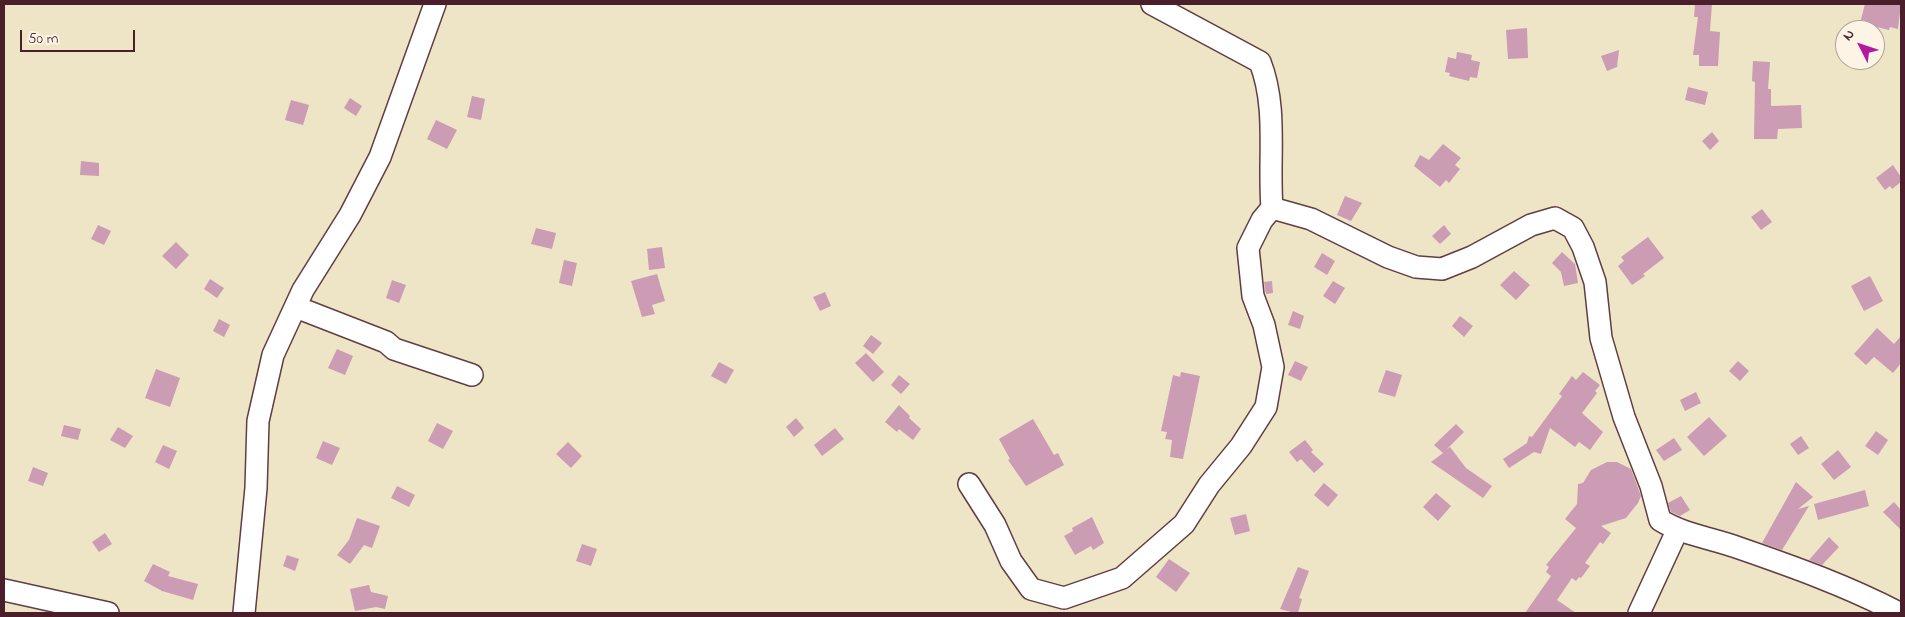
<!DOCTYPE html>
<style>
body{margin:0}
#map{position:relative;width:1905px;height:617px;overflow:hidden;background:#ede5c5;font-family:"Indie Flower",sans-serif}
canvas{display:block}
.frame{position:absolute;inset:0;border:5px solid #4a1f2b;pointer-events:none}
.north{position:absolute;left:1835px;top:20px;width:50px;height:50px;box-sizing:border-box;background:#fcf5e5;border:1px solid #b59f9b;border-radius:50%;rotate:311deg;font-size:14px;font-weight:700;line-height:20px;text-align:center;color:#4a1f2b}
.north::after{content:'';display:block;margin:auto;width:18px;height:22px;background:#b5179e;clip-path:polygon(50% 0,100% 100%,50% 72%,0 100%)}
.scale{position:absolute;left:20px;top:30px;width:115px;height:22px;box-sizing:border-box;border:2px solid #4a1f2b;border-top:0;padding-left:6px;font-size:15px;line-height:18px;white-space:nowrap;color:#4a1f2b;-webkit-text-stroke:4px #fcf5e5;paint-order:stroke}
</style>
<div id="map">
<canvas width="1905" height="617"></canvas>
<div class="frame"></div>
<div class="north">N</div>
<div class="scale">50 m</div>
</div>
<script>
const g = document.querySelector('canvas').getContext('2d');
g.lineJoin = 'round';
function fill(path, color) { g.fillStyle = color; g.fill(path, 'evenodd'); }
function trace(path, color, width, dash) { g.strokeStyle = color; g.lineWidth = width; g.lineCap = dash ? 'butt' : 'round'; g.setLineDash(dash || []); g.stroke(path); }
fill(new Path2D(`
 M 1695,4 L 1712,4 L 1710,31 L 1720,32 L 1718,66 L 1699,66 L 1699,55 L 1693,55 L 1698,17 L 1694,17 Z
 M 1865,4 L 1901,4 L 1898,29 L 1890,27 L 1889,30 L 1860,23 Z
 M 1527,28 L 1528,58 L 1508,59 L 1506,30 Z
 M 1619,50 L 1617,67 L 1607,71 L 1601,56 Z
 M 1457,52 L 1472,55 L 1471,60 L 1480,62 L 1477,78 L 1470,77 L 1469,81 L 1449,76 L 1450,73 L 1445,72 L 1448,57 L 1456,59 Z
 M 1753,61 L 1770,62 L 1768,89 L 1771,89 L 1771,106 L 1801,105 L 1802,128 L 1778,129 L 1777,139 L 1754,139 L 1755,82 L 1752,81 Z
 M 1688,87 L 1708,92 L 1705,105 L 1685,100 Z
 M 472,96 L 485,99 L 481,120 L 467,117 Z
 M 350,98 L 362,106 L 356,116 L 344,108 Z
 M 291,100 L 309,105 L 303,125 L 285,120 Z
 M 436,120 L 457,130 L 447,149 L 427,139 Z
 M 1712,132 L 1719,141 L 1710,150 L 1702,141 Z
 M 1443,144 L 1461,158 L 1455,165 L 1460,169 L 1449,183 L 1446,180 L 1440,187 L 1414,166 L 1420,155 L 1429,160 Z
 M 81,161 L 99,163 L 99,176 L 80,175 Z
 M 1893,165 L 1901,177 L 1901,182 L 1892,189 L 1890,186 L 1885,190 L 1876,178 Z
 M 1345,196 L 1362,203 L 1351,221 L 1337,215 Z
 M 1762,209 L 1772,222 L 1761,230 L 1751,217 Z
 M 98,225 L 111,231 L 104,245 L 91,239 Z
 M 1444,225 L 1451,234 L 1440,244 L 1432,236 Z
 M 536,228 L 556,233 L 552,249 L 531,244 Z
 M 1648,237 L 1664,258 L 1643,274 L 1645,276 L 1632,285 L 1618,266 L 1624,261 L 1621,257 Z
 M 176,242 L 189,255 L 176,269 L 162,256 Z
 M 662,247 L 665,268 L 649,270 L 647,249 Z
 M 1562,252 L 1575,264 L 1578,283 L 1564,286 L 1561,272 L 1552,263 Z
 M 1322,253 L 1335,261 L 1327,275 L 1314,267 Z
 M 564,260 L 577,263 L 572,286 L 559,283 Z
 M 1514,271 L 1530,285 L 1516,300 L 1500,285 Z
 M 657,274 L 665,301 L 652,305 L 655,314 L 642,317 L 631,281 Z
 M 1870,276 L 1883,301 L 1864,311 L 1851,286 Z
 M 210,279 L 224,288 L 217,298 L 204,289 Z
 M 392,280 L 406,285 L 399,303 L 386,298 Z
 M 1272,281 L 1273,293 L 1266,294 L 1264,282 Z
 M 1333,281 L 1345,288 L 1335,304 L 1323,296 Z
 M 825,292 L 831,306 L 820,311 L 813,297 Z
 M 1293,311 L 1304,316 L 1300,329 L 1288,325 Z
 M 1460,316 L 1473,326 L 1464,337 L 1452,326 Z
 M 219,319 L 230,325 L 224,337 L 213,331 Z
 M 1877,328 L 1894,344 L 1901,336 L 1901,363 L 1893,373 L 1874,357 L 1866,365 L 1854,354 Z
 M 871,335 L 882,343 L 873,354 L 863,346 Z
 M 337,349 L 353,356 L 345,375 L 328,368 Z
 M 866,353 L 884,372 L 873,382 L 855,363 Z
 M 1295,361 L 1308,367 L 1301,381 L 1288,375 Z
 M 1738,361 L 1749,371 L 1740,381 L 1729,371 Z
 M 719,362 L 734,370 L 726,384 L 711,376 Z
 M 156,369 L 180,378 L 170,407 L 145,398 Z
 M 1386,370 L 1402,375 L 1395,397 L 1378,392 Z
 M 1181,372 L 1200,376 L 1183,459 L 1170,457 L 1172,440 L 1165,439 L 1167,432 L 1161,431 L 1173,375 L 1180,377 Z
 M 1583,372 L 1600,385 L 1595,391 L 1597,393 L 1582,413 L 1603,432 L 1590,450 L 1579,442 L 1575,447 L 1550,428 L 1541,454 L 1534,452 L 1509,468 L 1503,459 L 1527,443 L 1529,436 L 1532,437 L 1562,396 L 1559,394 L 1572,376 L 1576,380 Z
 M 899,375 L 910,384 L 901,394 L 891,385 Z
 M 1696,392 L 1701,403 L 1685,411 L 1680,400 Z
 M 899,405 L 910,416 L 909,418 L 921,429 L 913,440 L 899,429 L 897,432 L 885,422 Z
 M 1709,417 L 1727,436 L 1704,456 L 1687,437 Z
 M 796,418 L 804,428 L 794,437 L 786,427 Z
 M 1033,419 L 1054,455 L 1058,453 L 1064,465 L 1026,486 L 1008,460 L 1010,459 L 999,439 Z
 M 437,423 L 453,431 L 443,449 L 428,441 Z
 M 1456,424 L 1464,432 L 1446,450 L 1450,447 L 1466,468 L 1492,486 L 1483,498 L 1431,462 L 1443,453 L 1434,445 Z
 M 64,425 L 81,429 L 78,440 L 61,436 Z
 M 118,427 L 133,436 L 125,448 L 110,440 Z
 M 835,428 L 844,439 L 822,456 L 814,445 Z
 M 1876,431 L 1888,440 L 1878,455 L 1865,446 Z
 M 1801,436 L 1809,448 L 1798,455 L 1790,444 Z
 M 1674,438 L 1682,450 L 1664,461 L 1656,450 Z
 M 1305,440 L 1313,450 L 1311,452 L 1324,464 L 1314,473 L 1301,459 L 1297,462 L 1289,452 Z
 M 323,441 L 340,448 L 332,465 L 316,458 Z
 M 568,442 L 582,456 L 571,468 L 556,454 Z
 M 163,445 L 177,451 L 169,469 L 155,462 Z
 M 1838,450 L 1851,467 L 1834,480 L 1821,464 Z
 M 1607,462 L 1617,462 L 1631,469 L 1641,496 L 1638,503 L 1626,518 L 1601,526 L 1611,533 L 1603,544 L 1600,542 L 1585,563 L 1590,566 L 1581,578 L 1579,577 L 1576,581 L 1572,578 L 1557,600 L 1576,613 L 1525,613 L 1551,576 L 1546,572 L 1549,567 L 1546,565 L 1576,528 L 1565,519 L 1577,504 L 1578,484 L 1583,483 L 1591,470 Z
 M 33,467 L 48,473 L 43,486 L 28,481 Z
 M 1796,482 L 1813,497 L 1798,509 L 1809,506 L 1782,550 L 1762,543 Z
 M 1324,483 L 1338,495 L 1328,507 L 1314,495 Z
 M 397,486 L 415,495 L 409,507 L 391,498 Z
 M 1865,490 L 1869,506 L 1818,520 L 1814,504 Z
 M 1436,493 L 1451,506 L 1438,521 L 1423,507 Z
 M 1681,496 L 1690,510 L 1680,516 L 1671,512 L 1668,503 Z
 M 1894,502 L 1901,510 L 1901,530 L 1883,512 Z
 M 1246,514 L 1250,531 L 1235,535 L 1230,518 Z
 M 1092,517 L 1104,543 L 1093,550 L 1091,546 L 1075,555 L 1064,536 L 1073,531 L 1072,528 Z
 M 357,518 L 380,526 L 372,548 L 364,545 L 350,564 L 337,555 L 349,540 Z
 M 105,533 L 112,544 L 99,552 L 92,542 Z
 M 1829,537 L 1839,547 L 1822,565 L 1809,560 Z
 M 582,544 L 597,549 L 591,566 L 576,561 Z
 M 287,555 L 299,559 L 295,571 L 283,566 Z
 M 1169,559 L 1190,573 L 1176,592 L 1156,577 Z
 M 153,564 L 170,572 L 168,576 L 198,584 L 193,600 L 162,591 L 144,581 Z
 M 1298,567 L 1309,571 L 1299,598 L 1302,599 L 1298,613 L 1295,613 L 1280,609 Z
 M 369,585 L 371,592 L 388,596 L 385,609 L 376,607 L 355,611 L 350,589 Z`), '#cb9cb3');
const minor = new Path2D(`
 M 1152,4 L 1260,62 C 1278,108 1268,159 1272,208 L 1311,219 L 1388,257 L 1416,267 L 1442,269 L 1472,257 L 1531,225 L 1555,218 L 1573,228 L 1583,247 L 1595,282 L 1601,338 L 1624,417 L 1651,486 L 1660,520 C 1684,535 1712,538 1739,548 C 1794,567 1847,586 1899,613
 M 296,307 L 386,342 L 394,349 L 472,375
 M 969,484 L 995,525 L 1011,561 L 1031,589 L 1064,598 L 1122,578 L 1184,524 L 1209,485 L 1241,446 L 1266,407 L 1273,367 L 1264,325 L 1253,296 L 1248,248 L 1262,220 L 1272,208
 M 4,590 L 108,613
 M 244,613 L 256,488 L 258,421 L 273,355 L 303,290 L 350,215 L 380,157 L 435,4
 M 1639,613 L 1677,531`);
trace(minor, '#623d42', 24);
trace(minor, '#fff', 21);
</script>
